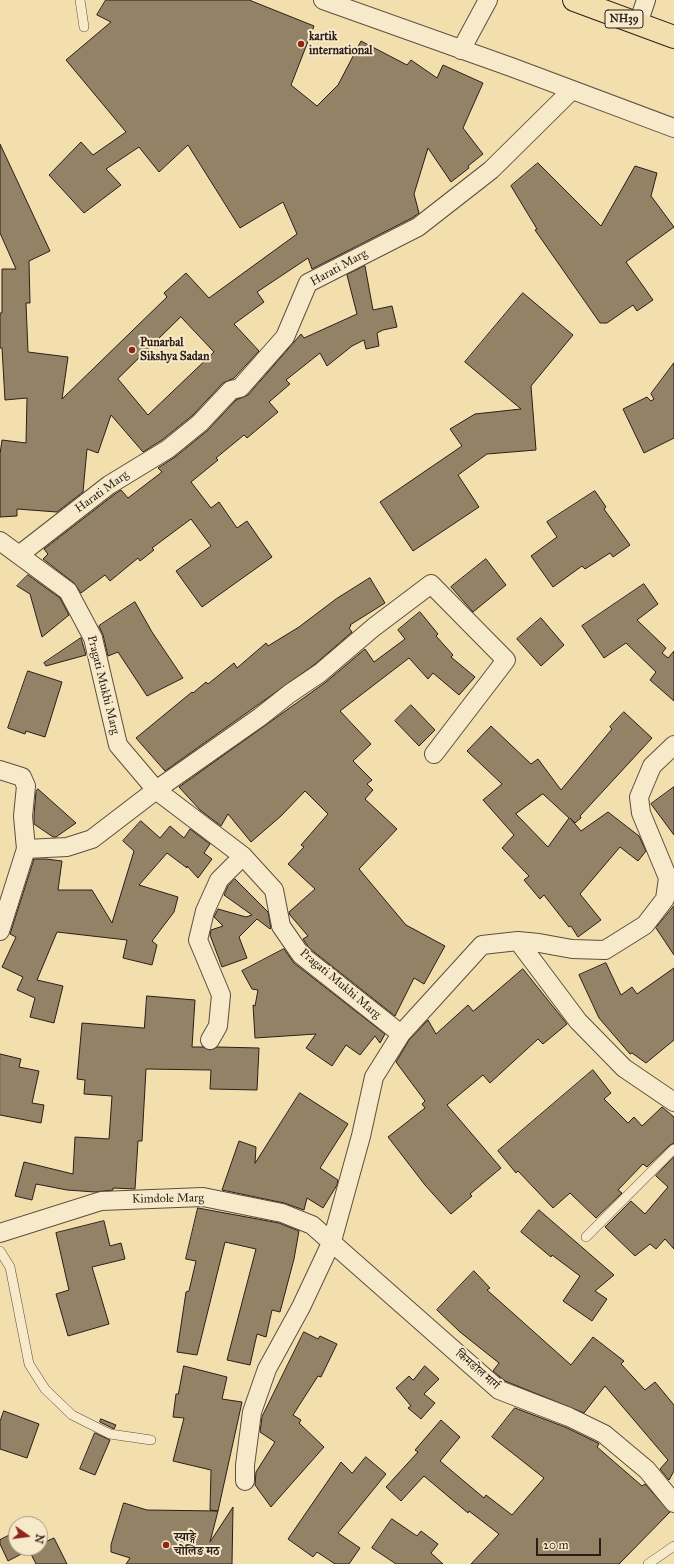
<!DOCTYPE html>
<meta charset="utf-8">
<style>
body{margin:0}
#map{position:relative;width:674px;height:1564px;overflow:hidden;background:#f3dfad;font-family:"IM FELL Great Primer",serif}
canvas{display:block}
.north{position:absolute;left:8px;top:1516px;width:40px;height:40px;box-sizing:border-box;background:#f7eaca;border:1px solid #a59884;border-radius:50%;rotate:104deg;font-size:11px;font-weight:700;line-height:16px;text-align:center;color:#2b1e1a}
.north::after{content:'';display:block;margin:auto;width:14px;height:18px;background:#8f2418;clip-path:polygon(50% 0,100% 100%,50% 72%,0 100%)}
.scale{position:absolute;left:536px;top:1538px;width:65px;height:18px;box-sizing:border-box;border:2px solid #2b1e1a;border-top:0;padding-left:5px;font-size:12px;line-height:14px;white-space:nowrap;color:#2b1e1a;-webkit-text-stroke:3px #f7eaca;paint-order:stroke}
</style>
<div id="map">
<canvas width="674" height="1564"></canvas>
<div class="north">N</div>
<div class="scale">20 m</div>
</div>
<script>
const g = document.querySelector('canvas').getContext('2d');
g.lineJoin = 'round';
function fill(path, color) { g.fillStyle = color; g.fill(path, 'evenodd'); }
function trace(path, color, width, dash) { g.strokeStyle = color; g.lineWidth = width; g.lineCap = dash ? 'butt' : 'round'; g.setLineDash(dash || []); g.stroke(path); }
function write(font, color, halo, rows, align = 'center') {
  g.font = font + ' "IM FELL Great Primer","Noto Serif Devanagari",serif'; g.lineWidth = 4; g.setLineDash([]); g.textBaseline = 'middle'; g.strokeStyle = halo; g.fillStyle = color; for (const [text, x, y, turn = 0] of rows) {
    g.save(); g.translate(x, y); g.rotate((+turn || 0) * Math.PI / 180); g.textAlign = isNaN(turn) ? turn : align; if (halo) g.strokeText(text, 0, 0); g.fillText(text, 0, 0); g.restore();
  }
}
const building = new Path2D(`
 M 106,0 L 249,0 L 314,26 L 291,85 L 317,106 L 338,85 L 361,41 L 407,65 L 411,60 L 437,78 L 443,65 L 483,83 L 463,128 L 483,154 L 468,166 L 469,168 L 451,182 L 428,148 L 414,194 L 419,213 L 412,218 L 312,269 L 308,258 L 257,292 L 264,302 L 234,324 L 259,351 L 234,378 L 223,383 L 193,415 L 162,440 L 143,452 L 111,415 L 98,453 L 87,449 L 83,492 L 57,512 L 17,509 L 17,516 L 0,517 L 0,454 L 2,440 L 26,443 L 27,398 L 5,400 L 2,348 L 0,348 L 0,313 L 2,313 L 2,269 L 16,269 L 0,233 L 0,144 L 50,251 L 29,261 L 30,303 L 26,303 L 28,352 L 68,357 L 62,399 L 167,297 L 164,293 L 186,273 L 209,298 L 297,234 L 283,202 L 240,228 L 188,145 L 159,172 L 139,147 L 106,169 L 121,185 L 84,213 L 49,175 L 81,142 L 93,155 L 126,132 L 66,60 L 111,22 L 97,15 ZM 181,317 L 214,352 L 148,415 L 118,379 Z
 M 538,163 L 601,226 L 635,166 L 657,173 L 651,196 L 674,227 L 626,262 L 653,300 L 637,311 L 633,305 L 607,323 L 600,323 L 535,230 L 537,229 L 511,186 Z
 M 365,266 L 373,310 L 392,306 L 397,327 L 383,330 L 377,333 L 379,346 L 366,349 L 364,340 L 352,346 L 327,366 L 320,353 L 286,380 L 290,384 L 269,402 L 278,412 L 247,438 L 244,435 L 216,458 L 218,460 L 191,482 L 211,508 L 219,502 L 237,528 L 247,521 L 272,557 L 202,607 L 176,571 L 211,546 L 191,519 L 152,548 L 154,550 L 140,561 L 138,558 L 110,581 L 105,575 L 81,593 L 74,583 L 43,559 L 48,554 L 44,549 L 115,494 L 121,490 L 128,498 L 162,472 L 158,468 L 175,457 L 207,431 L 236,400 L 248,395 L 301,334 L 304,338 L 357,314 L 347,275 Z
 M 523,293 L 573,335 L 531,386 L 536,450 L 487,454 L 458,475 L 479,507 L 413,551 L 380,502 L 462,446 L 450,429 L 475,414 L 521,409 L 465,362 Z
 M 674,363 L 674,438 L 644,453 L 623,409 L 647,397 L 651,401 L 654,399 L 651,394 Z
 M 595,491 L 606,507 L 604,509 L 630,545 L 613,557 L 610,553 L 585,569 L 582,566 L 553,587 L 531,556 L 557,537 L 547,522 Z
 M 486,559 L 506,585 L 473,612 L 451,587 Z
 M 28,575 L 60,598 L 69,615 L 42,637 L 30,594 L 17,586 Z
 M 370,578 L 385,603 L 350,625 L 351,626 L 349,628 L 352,632 L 314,665 L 165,771 L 136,738 L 192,692 L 193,693 L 206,682 L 208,684 L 234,663 L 237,668 L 266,643 L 268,646 L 299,627 L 336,599 Z
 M 644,584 L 658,604 L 637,620 L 666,648 L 662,653 L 668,658 L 674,651 L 674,701 L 650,680 L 656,672 L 626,643 L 604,658 L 582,626 Z
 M 135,602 L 152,632 L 183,678 L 147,696 L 118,652 L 108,656 L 103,635 L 99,626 Z
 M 420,612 L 438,634 L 436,636 L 453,655 L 451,657 L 475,677 L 459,695 L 433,673 L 428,679 L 409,658 L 340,711 L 371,744 L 353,761 L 372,780 L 367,784 L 373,790 L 365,799 L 397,829 L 359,869 L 406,925 L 445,946 L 424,984 L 414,978 L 395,1016 L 309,948 L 303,939 L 308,936 L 290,915 L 289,912 L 315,889 L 288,864 L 304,847 L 301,845 L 328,814 L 305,791 L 281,816 L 251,842 L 228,814 L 221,826 L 200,810 L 179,787 L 326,682 L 365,649 L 374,662 L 405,639 L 398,630 Z
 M 541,618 L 564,645 L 541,666 L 517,639 Z
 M 81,638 L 86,655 L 46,666 L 44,663 Z
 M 28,671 L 62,682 L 45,737 L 26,731 L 25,734 L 8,728 Z
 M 411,705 L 435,730 L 419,746 L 395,721 Z
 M 624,712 L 652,738 L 580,816 L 581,818 L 575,823 L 570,818 L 581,831 L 608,812 L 639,836 L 646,851 L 638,861 L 620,847 L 580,894 L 601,920 L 578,937 L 571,926 L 569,927 L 544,895 L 540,899 L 524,880 L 529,876 L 502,848 L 514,835 L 483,800 L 502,784 L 467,751 L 491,726 L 531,764 L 538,759 L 561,790 L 612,729 L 610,727 ZM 543,794 L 569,818 L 548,847 L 516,814 Z
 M 674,787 L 674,835 L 651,804 Z
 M 38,789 L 76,823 L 56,837 L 53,837 L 34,824 L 34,816 L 36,792 Z
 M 141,821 L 160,838 L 170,826 L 184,838 L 190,829 L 210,844 L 204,853 L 212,859 L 198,878 L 187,866 L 187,868 L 167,853 L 139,885 L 178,897 L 174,912 L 152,941 L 157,945 L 152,965 L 123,958 L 127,940 L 57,932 L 37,980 L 63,986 L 54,1023 L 30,1017 L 35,998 L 17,990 L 23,977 L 2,967 L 16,937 L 10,934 L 34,859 L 46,859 L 62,861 L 58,890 L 92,890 L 112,923 L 134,851 L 123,841 Z
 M 235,879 L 268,912 L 271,928 L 270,929 L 257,919 L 239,937 L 247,958 L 222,967 L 210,935 L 211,930 L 223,926 L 214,917 L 218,909 L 246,917 L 252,915 L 224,895 L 228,886 Z
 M 674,906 L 674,955 L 656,928 Z
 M 284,949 L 294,963 L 385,1034 L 380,1043 L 375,1036 L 360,1055 L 346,1045 L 332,1066 L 306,1048 L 316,1034 L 255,1038 L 253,1005 L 255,1006 L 258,990 L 252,989 L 242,971 Z
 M 606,963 L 621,995 L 632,987 L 637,994 L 674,968 L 674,1040 L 646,1063 L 632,1053 L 630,1054 L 599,1018 L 579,975 Z
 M 523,969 L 567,1024 L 543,1044 L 538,1039 L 490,1083 L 483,1075 L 447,1105 L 501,1168 L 470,1194 L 472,1196 L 451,1214 L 425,1185 L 388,1137 L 425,1108 L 422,1104 L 425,1101 L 396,1062 L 409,1040 L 428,1020 L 436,1034 L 468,1005 L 473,1011 Z
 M 147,996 L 195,1000 L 192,1047 L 203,1047 L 210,1050 L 217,1047 L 259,1048 L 257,1090 L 210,1089 L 211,1070 L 146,1069 L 142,1141 L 138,1141 L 135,1189 L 113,1188 L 113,1190 L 95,1192 L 67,1190 L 36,1184 L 32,1200 L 15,1196 L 24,1162 L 73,1174 L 75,1137 L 109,1139 L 112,1096 L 84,1094 L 85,1080 L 77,1079 L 82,1023 L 144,1028 Z
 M 0,1054 L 21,1059 L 19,1067 L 39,1071 L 32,1103 L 44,1105 L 41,1123 L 0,1115 Z
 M 593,1070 L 611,1093 L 604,1099 L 628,1123 L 634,1117 L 642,1126 L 662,1107 L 674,1117 L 674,1143 L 670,1145 L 647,1167 L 643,1164 L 618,1190 L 622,1193 L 596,1218 L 570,1193 L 553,1208 L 518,1171 L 516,1173 L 498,1151 Z
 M 300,1093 L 348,1124 L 320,1168 L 338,1180 L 337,1185 L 323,1208 L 307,1198 L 304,1210 L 284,1203 L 222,1190 L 239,1141 L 256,1147 L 255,1163 Z
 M 674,1157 L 674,1249 L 665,1239 L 656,1249 L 650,1244 L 635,1256 L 605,1227 L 631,1201 L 645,1214 L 668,1187 L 656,1176 Z
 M 198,1208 L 279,1223 L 299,1231 L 294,1259 L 280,1312 L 272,1310 L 266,1337 L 257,1334 L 250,1365 L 227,1360 L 256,1249 L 225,1242 L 197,1355 L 177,1352 L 186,1292 L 189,1291 L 196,1261 L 186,1259 Z
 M 539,1210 L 614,1275 L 595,1291 L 607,1299 L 592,1321 L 563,1301 L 580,1276 L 552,1255 L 551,1257 L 521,1232 Z
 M 104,1221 L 110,1246 L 121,1243 L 125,1259 L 92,1267 L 109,1324 L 68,1336 L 56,1294 L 69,1290 L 56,1233 Z
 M 474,1271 L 490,1288 L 487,1290 L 571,1365 L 593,1337 L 624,1361 L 621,1364 L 645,1390 L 655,1382 L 674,1405 L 674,1471 L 669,1480 L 660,1469 L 668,1460 L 605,1386 L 584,1413 L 505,1381 L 493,1371 L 499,1363 L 460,1332 L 437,1310 Z
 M 304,1332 L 318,1339 L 320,1336 L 337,1344 L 321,1377 L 318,1376 L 293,1415 L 301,1420 L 299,1423 L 324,1447 L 271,1507 L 255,1485 L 256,1472 L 275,1442 L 260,1432 L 262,1417 Z
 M 184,1366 L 227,1377 L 222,1399 L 242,1402 L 218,1511 L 210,1510 L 211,1470 L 173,1461 L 184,1418 L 173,1417 L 176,1394 L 178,1394 Z
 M 425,1366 L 439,1379 L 424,1394 L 435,1403 L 421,1419 L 408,1408 L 411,1406 L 396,1388 L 409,1376 L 413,1380 Z
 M 515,1408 L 565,1427 L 598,1443 L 599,1444 L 597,1447 L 642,1486 L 645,1484 L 670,1512 L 619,1564 L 471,1564 L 499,1534 L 469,1511 L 468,1513 L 424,1476 L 401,1501 L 386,1487 L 418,1452 L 415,1450 L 441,1420 L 460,1437 L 440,1461 L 484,1498 L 486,1495 L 512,1515 L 544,1478 L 492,1437 Z
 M 4,1411 L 39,1424 L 27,1458 L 0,1449 L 0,1422 Z
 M 101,1419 L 116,1425 L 114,1429 L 100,1422 Z
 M 95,1433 L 110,1440 L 95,1475 L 80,1469 Z
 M 366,1457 L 386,1474 L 338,1533 L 360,1548 L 349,1564 L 335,1564 L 317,1552 L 313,1557 L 288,1539 L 341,1462 L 352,1473 Z
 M 124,1503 L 147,1510 L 218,1511 L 210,1542 L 233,1507 L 232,1564 L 126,1564 L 130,1558 L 111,1552 L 111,1545 Z
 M 392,1519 L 417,1536 L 421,1531 L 438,1544 L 431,1553 L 443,1564 L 396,1564 L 372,1548 Z
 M 16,1532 L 16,1548 L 40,1548 L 40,1533 L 45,1542 L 54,1538 L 67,1564 L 36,1564 L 29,1550 L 8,1561 L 0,1544 L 0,1540 Z`);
fill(building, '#938266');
trace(building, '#2b1e1a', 1);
const lane = new Path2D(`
 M 80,0 L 84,27
 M 586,1237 L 674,1149
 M 0,1251 L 10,1267 L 29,1364 L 45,1389 L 72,1415 L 110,1434 L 151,1440
 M 648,1564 L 674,1546`);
const street = new Path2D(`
 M 323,0 L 511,67 L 674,128
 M 638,24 L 646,0
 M 461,50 L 488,0
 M 0,541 L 68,591 L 93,638 L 118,745 L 156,790 L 243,856 L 274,890 L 281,926 L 301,955 L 401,1034
 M 19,555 L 109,485 L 168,449 L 200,423 L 231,390 L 240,388 L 285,337 L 308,283 L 418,227 L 491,170 L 572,90
 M 0,770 L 22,777 L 26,786 L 23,816 L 26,849
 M 0,931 L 26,849 L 67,847 L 92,839 L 156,790 L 260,717 L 289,694 L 320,673 L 374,627 L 431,584 L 506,660 L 434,754
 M 518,941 L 539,943 L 572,949 L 605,950 L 645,925 L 665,899 L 668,878 L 641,813 L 639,797 L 652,766 L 674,745
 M 210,1040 L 218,1026 L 221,995 L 198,940 L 205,911 L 219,880 L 243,856
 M 0,1233 L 101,1201 L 203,1197 L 282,1213 L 312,1225 L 499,1390 L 569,1417 L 604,1434 L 647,1470 L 674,1503
 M 245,1481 L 245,1465 L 252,1412 L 267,1369 L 301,1307 L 332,1241 L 361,1136 L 374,1077 L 401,1034 L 482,945 L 518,941 L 578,1021 L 624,1068 L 674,1102`);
const highway = new Path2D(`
 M 574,0 L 674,37`);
trace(lane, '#5d4e3f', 10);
trace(street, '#5d4e3f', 20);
trace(highway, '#2b1e1a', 24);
trace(lane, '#f7eaca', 9);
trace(street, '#f7eaca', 18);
trace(highway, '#f3dfad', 22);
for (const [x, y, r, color] of [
 [301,44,4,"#8f2418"],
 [132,350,4,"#8f2418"],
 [166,1545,4,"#8f2418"]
]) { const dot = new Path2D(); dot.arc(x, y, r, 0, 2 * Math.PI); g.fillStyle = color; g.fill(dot); trace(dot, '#f7eaca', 1.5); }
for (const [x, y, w] of [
 [624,19,38]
]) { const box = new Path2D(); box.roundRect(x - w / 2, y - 9, w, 18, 3); g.fillStyle = '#f7eaca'; g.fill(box); trace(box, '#2b1e1a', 1); }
write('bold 11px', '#2b1e1a', null, [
 ["NH39",624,19]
]);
write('bold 12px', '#2b1e1a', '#f7eaca', [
 ["kartik",309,37],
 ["international",309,51],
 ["Punarbal",140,343],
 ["Sikshya Sadan",140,357],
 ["स्याङ्गे",174,1538],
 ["चोलिङ मठ",174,1552]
], 'left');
write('12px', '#2b1e1a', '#f7eaca', [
 ["Harati Marg",339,268,-29],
 ["Harati Marg",102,492,-36],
 ["Pragati Mukhi Marg",103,685,76],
 ["Pragati Mukhi Marg",340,984,40],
 ["Kimdole Marg",168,1199,-1],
 ["किमडोल मार्ग",477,1370,41]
]);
</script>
